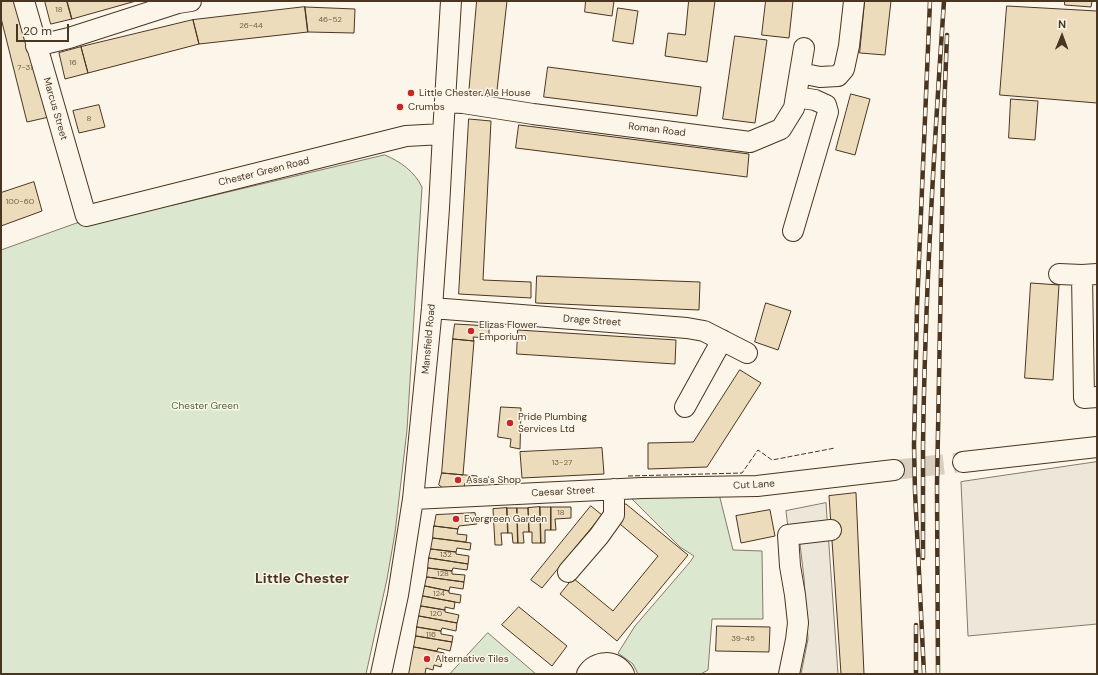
<!DOCTYPE html>
<style>
body{margin:0}
#map{position:relative;width:1098px;height:675px;overflow:hidden;background:#fbf6e9;font-family:"DM Sans",sans-serif}
canvas{display:block}
.frame{position:absolute;inset:0;border:2px solid #4a3520;pointer-events:none}
.north{position:absolute;left:1042px;top:16px;width:40px;height:40px;-webkit-text-stroke:3px #fbf6e9;paint-order:stroke;rotate:1deg;font-size:11px;font-weight:700;line-height:16px;text-align:center;color:#4a3520}
.north::after{content:'';display:block;margin:auto;width:14px;height:18px;background:#4a3520;clip-path:polygon(50% 0,100% 100%,50% 72%,0 100%)}
.scale{position:absolute;left:16px;top:24px;width:53px;height:18px;box-sizing:border-box;border:2px solid #4a3520;border-top:0;padding-left:5px;font-size:12px;line-height:14px;white-space:nowrap;color:#4a3520;-webkit-text-stroke:3px #fbf6e9;paint-order:stroke}
</style>
<div id="map">
<canvas width="1098" height="675"></canvas>
<div class="frame"></div>
<div class="north">N</div>
<div class="scale">20 m</div>
</div>
<script>
const g = document.querySelector('canvas').getContext('2d');
g.lineJoin = 'round';
function fill(path, color) { g.fillStyle = color; g.fill(path, 'evenodd'); }
function trace(path, color, width, dash) { g.strokeStyle = color; g.lineWidth = width; g.lineCap = dash ? 'butt' : 'round'; g.setLineDash(dash || []); g.stroke(path); }
function write(font, color, halo, rows, align = 'center') {
  g.font = font + ' "DM Sans",sans-serif'; g.lineWidth = 3; g.setLineDash([]); g.textBaseline = 'middle'; g.strokeStyle = halo; g.fillStyle = color; for (const [text, x, y, turn = 0] of rows) {
    g.save(); g.translate(x, y); g.rotate((+turn || 0) * Math.PI / 180); g.textAlign = isNaN(turn) ? turn : align; if (halo) g.strokeText(text, 0, 0); g.fillText(text, 0, 0); g.restore();
  }
}
const green = new Path2D(`
 M 385,155 C 401,162 414,171 422,187 L 407,430 L 395,533 L 387,579 L 366,674 L 1,674 L 1,250 L 85,220 L 173,205 Z
 M 719,494 L 733,550 L 762,551 L 763,619 L 712,619 L 708,670 L 701,674 L 638,674 L 633,664 L 618,653 L 635,626 L 690,562 L 694,556 L 680,547 L 630,497 Z
 M 488,633 L 536,674 L 450,674 Z`);
fill(green, '#dce7d0');
trace(green, '#887966', 1);
const parking = new Path2D(`
 M 1097,462 L 1097,624 L 968,636 L 961,482 Z
 M 826,503 L 838,674 L 801,674 L 808,639 L 804,578 L 800,544 L 790,544 L 786,511 Z`);
fill(parking, '#ede7d9');
trace(parking, '#887966', 1);
const building = new Path2D(`
 M 1,1 L 19,1 L 49,117 L 27,122 L 1,18 Z
 M 45,1 L 67,1 L 72,19 L 51,24 Z
 M 67,1 L 136,1 L 72,19 Z
 M 477,1 L 507,1 L 496,99 L 469,94 Z
 M 586,1 L 614,1 L 612,16 L 585,12 Z
 M 689,1 L 715,1 L 707,62 L 665,56 L 668,33 L 685,35 Z
 M 766,1 L 793,1 L 789,38 L 762,35 Z
 M 865,1 L 891,1 L 885,55 L 860,53 Z
 M 1065,1 L 1092,1 L 1091,7 L 1065,5 Z
 M 1007,6 L 1097,11 L 1097,103 L 1000,95 Z
 M 305,7 L 308,32 L 199,44 L 193,20 Z
 M 305,7 L 355,9 L 354,33 L 308,32 Z
 M 618,8 L 638,11 L 633,44 L 613,41 Z
 M 193,20 L 199,44 L 88,73 L 81,47 Z
 M 735,36 L 767,40 L 755,123 L 723,119 Z
 M 81,47 L 88,73 L 65,79 L 59,53 Z
 M 548,67 L 701,87 L 697,116 L 544,97 Z
 M 851,94 L 870,99 L 855,155 L 836,150 Z
 M 1011,99 L 1038,101 L 1035,140 L 1009,138 Z
 M 99,105 L 105,127 L 79,133 L 73,111 Z
 M 469,119 L 491,121 L 483,280 L 531,282 L 531,298 L 459,294 Z
 M 519,125 L 749,154 L 747,177 L 516,148 Z
 M 34,182 L 42,211 L 1,226 L 1,193 Z
 M 537,276 L 700,282 L 699,310 L 536,303 Z
 M 1031,283 L 1059,285 L 1053,380 L 1025,378 Z
 M 766,303 L 791,311 L 778,350 L 755,342 Z
 M 455,324 L 489,326 L 489,338 L 473,337 L 474,341 L 453,339 Z
 M 518,330 L 676,340 L 675,364 L 517,354 Z
 M 453,339 L 474,341 L 463,475 L 442,473 Z
 M 740,370 L 761,383 L 707,467 L 648,469 L 648,443 L 693,442 Z
 M 501,407 L 521,408 L 520,449 L 510,447 L 511,439 L 498,437 Z
 M 602,448 L 604,474 L 522,478 L 520,452 Z
 M 442,473 L 477,476 L 476,483 L 465,483 L 464,487 L 443,488 L 439,485 Z
 M 856,493 L 864,674 L 841,674 L 829,496 Z
 M 626,504 L 688,555 L 617,641 L 560,594 L 573,578 L 613,611 L 658,556 L 614,519 Z
 M 591,506 L 602,515 L 542,588 L 531,580 Z
 M 540,507 L 541,543 L 532,543 L 532,532 L 529,532 L 528,508 Z
 M 540,507 L 551,507 L 551,530 L 545,530 L 545,543 L 541,543 Z
 M 551,507 L 571,507 L 571,518 L 555,519 L 556,530 L 551,530 Z
 M 507,508 L 517,508 L 518,543 L 513,543 L 512,533 L 508,533 Z
 M 507,508 L 508,533 L 501,533 L 502,545 L 495,545 L 493,509 Z
 M 517,508 L 528,508 L 529,532 L 523,532 L 524,543 L 518,543 Z
 M 770,510 L 775,536 L 741,543 L 736,516 Z
 M 475,513 L 477,524 L 459,526 L 458,529 L 434,526 L 436,515 Z
 M 434,526 L 458,529 L 457,534 L 467,535 L 466,542 L 433,538 Z
 M 433,538 L 471,543 L 470,550 L 457,548 L 456,552 L 431,549 Z
 M 431,549 L 456,552 L 456,554 L 469,556 L 468,564 L 429,558 Z
 M 429,558 L 468,564 L 467,570 L 453,568 L 452,571 L 428,568 Z
 M 428,568 L 452,571 L 452,574 L 465,575 L 464,582 L 427,577 Z
 M 427,577 L 464,582 L 463,589 L 450,587 L 449,591 L 425,586 Z
 M 425,586 L 449,591 L 449,593 L 461,595 L 460,603 L 423,596 Z
 M 423,596 L 455,602 L 454,609 L 445,607 L 445,610 L 421,606 Z
 M 421,606 L 445,610 L 445,612 L 459,615 L 457,623 L 419,616 Z
 M 519,607 L 567,646 L 552,666 L 502,625 Z
 M 419,616 L 457,623 L 456,631 L 442,628 L 441,631 L 417,627 Z
 M 717,626 L 770,627 L 769,652 L 716,651 Z
 M 417,627 L 441,631 L 441,634 L 453,636 L 452,642 L 416,636 Z
 M 416,636 L 452,642 L 450,651 L 438,648 L 437,651 L 414,647 Z
 M 414,647 L 444,653 L 441,667 L 434,665 L 433,670 L 426,668 L 425,674 L 409,674 Z`);
fill(building, '#ecdcbc');
trace(building, '#4a3520', 1);
trace(new Path2D(`
 M 894,470 L 963,462`), '#d8cfc1', 20, [20, 10]);
const minor = new Path2D(`
 M 24,1 L 86,216 L 406,136 L 443,134
 M 36,46 L 69,38 L 178,3 L 191,1
 M 800,73 L 820,77 L 838,76 L 844,69 L 849,46 L 854,1
 M 445,102 L 463,103 L 533,114 L 750,142 L 781,129 L 794,108 L 804,48
 M 793,231 L 828,112 L 826,105 L 815,100 L 796,97
 M 1059,274 L 1082,275 L 1097,274
 M 1082,275 L 1084,398 L 1097,397
 M 432,308 L 687,328 L 704,331 L 747,353
 M 685,407 L 722,340
 M 963,462 L 1097,447
 M 413,499 L 642,488 L 757,486 L 894,470
 M 568,572 L 599,536 L 614,515 L 614,489
 M 381,674 L 398,595 L 413,499 L 418,449 L 432,308 L 439,208 L 443,134 L 451,1
 M 587,674 C 595,660 616,659 624,674
 M 789,674 L 796,640 L 798,623 L 795,595 L 790,566 L 788,535 L 831,530`);
trace(minor, '#4a3520', 22);
trace(minor, '#fbf6e9', 20);
const rail = new Path2D(`
 M 923,558 C 923,521 923,483 923,446 C 925,297 934,149 944,1
 M 916,625 L 916,674
 M 924,674 L 915,491 L 914,445 L 917,307 L 930,1
 M 938,674 L 937,485 L 944,112 L 947,35`);
trace(rail, '#4a3520', 4.5);
trace(rail, '#fbf6e9', 3, [9]);
trace(new Path2D(`
 M 628,476 L 742,473 L 758,450 L 772,460 L 835,448`), '#4a3520', 1, [5, 2]);
for (const [x, y, r, color] of [
 [411,93,4,"#c62828"],
 [400,107,4,"#c62828"],
 [471,331,4,"#c62828"],
 [510,423,4,"#c62828"],
 [458,480,4,"#c62828"],
 [456,519,4,"#c62828"],
 [427,659,4,"#c62828"]
]) { const dot = new Path2D(); dot.arc(x, y, r, 0, 2 * Math.PI); g.fillStyle = color; g.fill(dot); trace(dot, '#fbf6e9', 1.5); }
write('8px', '#725f47', null, [
 ["18",59,10],
 ["46-52",330,20],
 ["26-44",251,26],
 ["16",73,63],
 ["7-31",25,68],
 ["8",89,119],
 ["100-60",20,202],
 ["13-27",562,463],
 ["18",561,513],
 ["132",446,555],
 ["128",443,574],
 ["124",439,594],
 ["120",436,614],
 ["116",431,635],
 ["39-45",743,639]
]);
write('10px', '#4a3520', '#fbf6e9', [
 ["Little Chester Ale House",419,93],
 ["Crumbs",408,107],
 ["Elizas Flower",479,325],
 ["Emporium",479,337],
 ["Pride Plumbing",518,417],
 ["Services Ltd",518,429],
 ["Assa's Shop",466,480],
 ["Evergreen Garden",464,519],
 ["Alternative Tiles",435,659]
], 'left');
write('10px', '#4a3520', '#fbf6e9', [
 ["Marcus Street",55,109,74],
 ["Roman Road",657,130,7],
 ["Chester Green Road",264,172,-14],
 ["Drage Street",592,321,4],
 ["Mansfield Road",429,339,-85],
 ["Cut Lane",754,485,-3],
 ["Caesar Street",563,492,-3]
]);
write('10px', '#436837', '#fbf6e9', [
 ["Chester Green",205,406]
]);
write('bold 14px', '#4a3520', '#fbf6e9', [
 ["Little Chester",302,579]
]);
</script>
